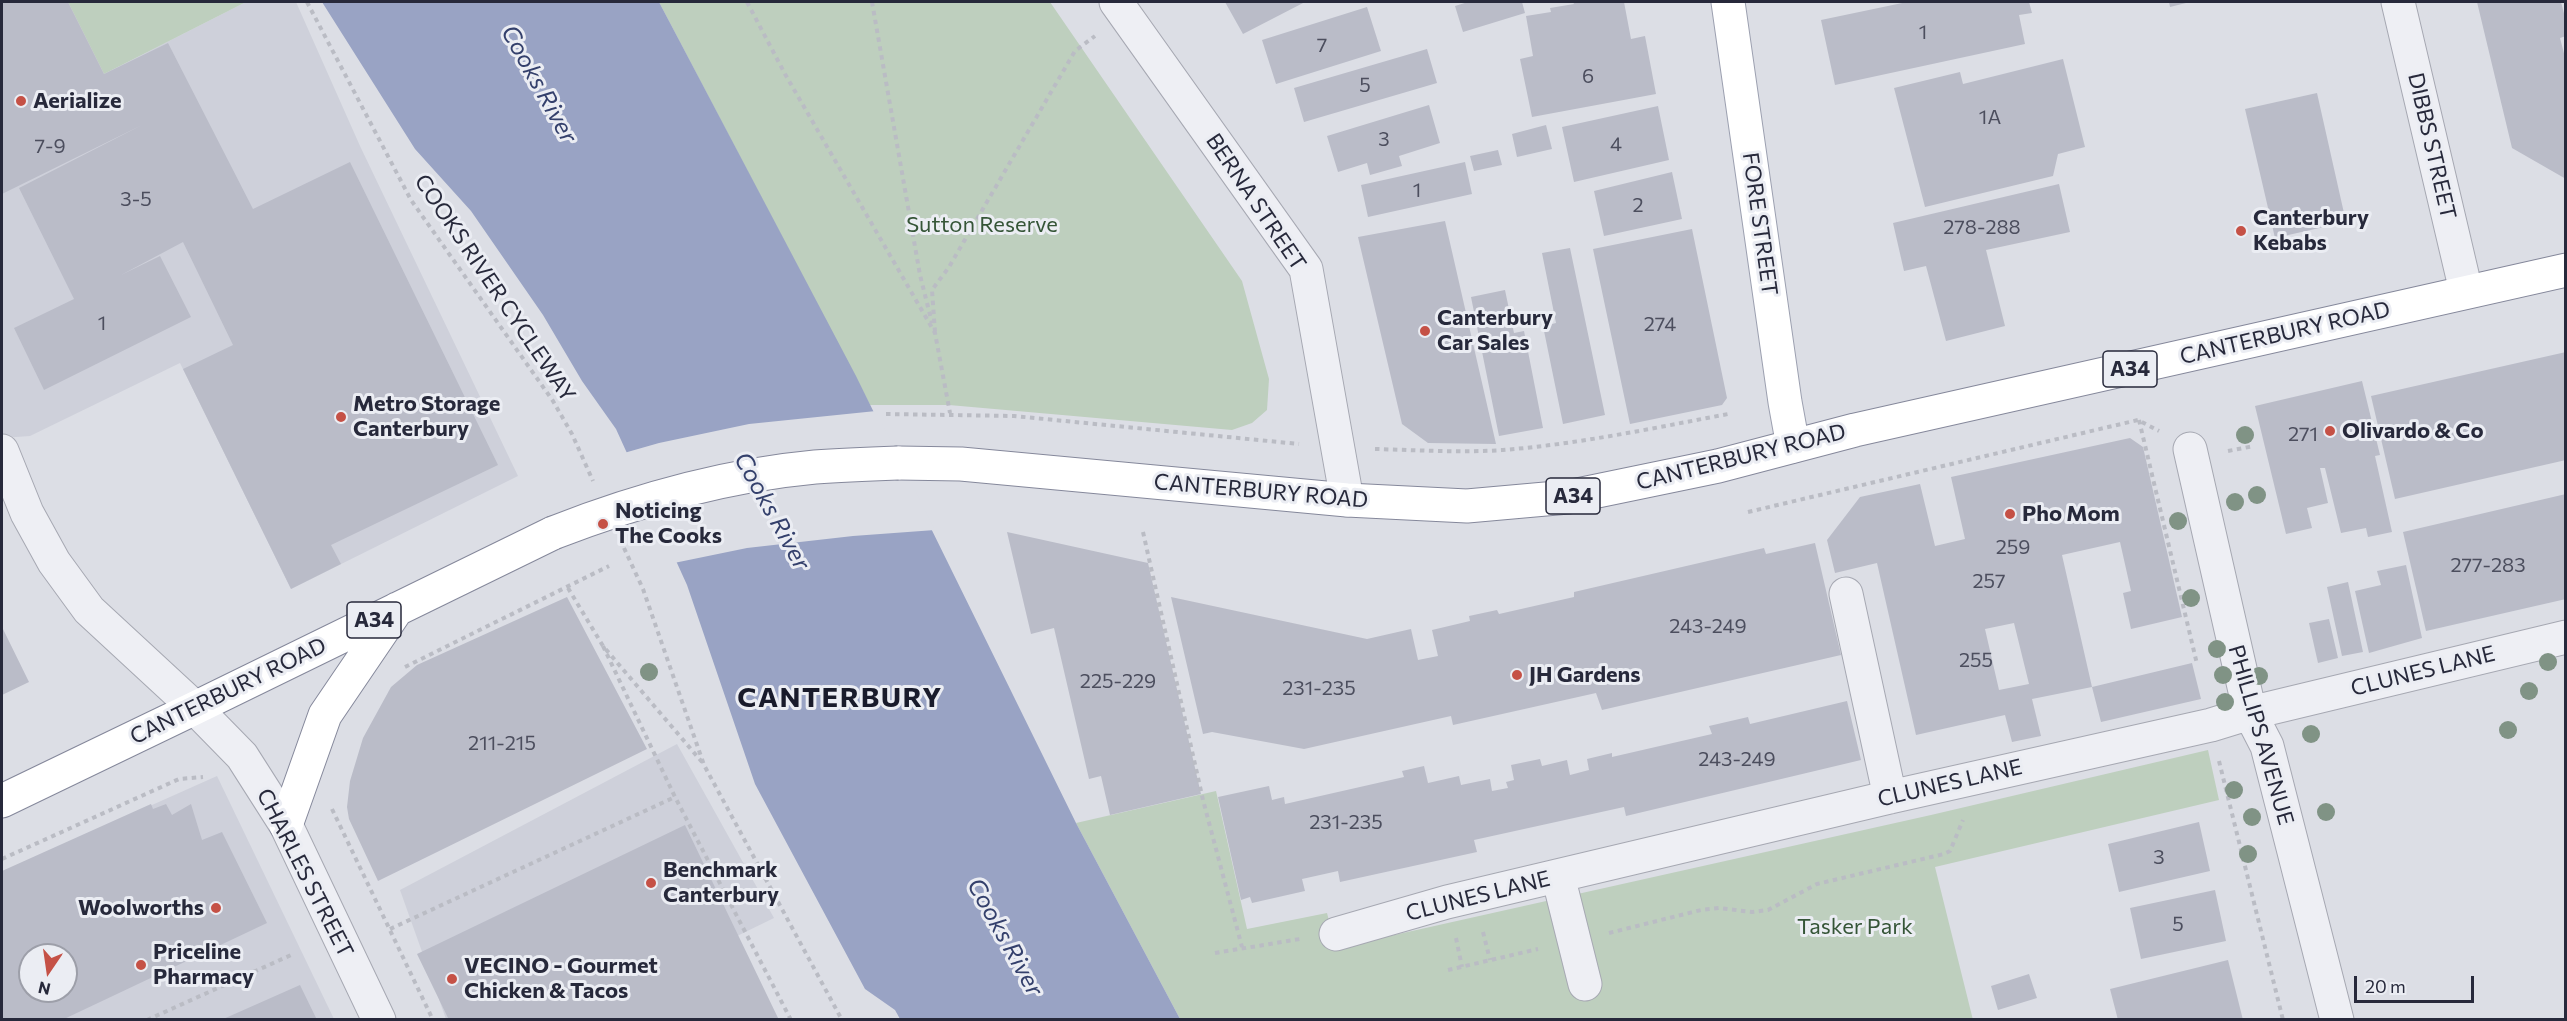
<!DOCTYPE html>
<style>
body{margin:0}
#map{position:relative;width:2567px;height:1021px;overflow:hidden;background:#dcdee5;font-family:Commissioner,sans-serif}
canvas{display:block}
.frame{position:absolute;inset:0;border:3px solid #27293b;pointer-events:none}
.north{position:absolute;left:18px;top:943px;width:60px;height:60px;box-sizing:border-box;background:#ebedf3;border:2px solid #9d9fa9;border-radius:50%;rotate:193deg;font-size:16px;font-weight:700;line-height:24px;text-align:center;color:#27293b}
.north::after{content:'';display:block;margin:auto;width:21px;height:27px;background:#c55146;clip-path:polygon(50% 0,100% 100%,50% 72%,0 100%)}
.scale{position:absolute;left:2354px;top:976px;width:120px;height:27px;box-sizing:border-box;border:3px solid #27293b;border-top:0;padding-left:8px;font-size:18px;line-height:21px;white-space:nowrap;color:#27293b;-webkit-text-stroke:4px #ebedf3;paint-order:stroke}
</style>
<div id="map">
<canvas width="2567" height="1021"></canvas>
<div class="frame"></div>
<div class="north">N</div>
<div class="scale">20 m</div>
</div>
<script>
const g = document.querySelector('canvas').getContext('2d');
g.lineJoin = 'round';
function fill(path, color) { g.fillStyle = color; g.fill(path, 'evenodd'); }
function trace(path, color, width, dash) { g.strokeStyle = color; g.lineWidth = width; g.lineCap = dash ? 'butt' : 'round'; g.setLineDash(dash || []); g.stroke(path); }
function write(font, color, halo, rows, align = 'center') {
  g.font = font + ' Commissioner,sans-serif'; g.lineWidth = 6; g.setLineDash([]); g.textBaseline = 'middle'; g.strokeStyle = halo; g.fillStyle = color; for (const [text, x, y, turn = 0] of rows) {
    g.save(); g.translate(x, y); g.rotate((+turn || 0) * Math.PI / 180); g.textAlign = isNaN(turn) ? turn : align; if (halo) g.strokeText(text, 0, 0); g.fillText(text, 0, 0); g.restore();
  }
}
fill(new Path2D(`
 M 2,2 L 68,2 L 104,74 L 246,2 L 296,2 L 360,146 L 518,476 L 291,589 L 180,363 L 30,436 L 2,438 Z
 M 677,744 L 774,918 L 567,1019 L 446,1019 L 400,890 Z
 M 217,776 L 334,1019 L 2,1019 L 2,872 ZM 30,955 L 66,955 L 66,991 L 30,991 Z`), '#ced0da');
fill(new Path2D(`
 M 68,2 L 246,2 L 104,74 Z
 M 659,2 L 1050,2 L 1242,281 L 1269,379 L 1267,410 L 1252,423 L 1232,430 L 949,405 L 870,405 Z
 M 2208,750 L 2219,800 L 1935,867 L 1973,1020 L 1180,1019 L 1076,823 L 1216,791 L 1247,929 L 1327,913 L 1336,948 L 1931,815 Z`), '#becfbe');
fill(new Path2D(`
 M 322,2 L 659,2 L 856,376 L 1076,823 L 1180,1019 L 900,1019 L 895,1010 L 865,989 L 755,784 L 687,585 L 616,429 L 582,381 L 543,315 L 471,211 L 415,149 Z`), '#99a3c4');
fill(new Path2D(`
 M 876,411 L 935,530 L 853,536 L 747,548 L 674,563 L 624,453 L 659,443 L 749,424 Z`), '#dcdee5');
fill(new Path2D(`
 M 2,2 L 68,2 L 104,74 L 168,43 L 253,209 L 350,162 L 498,465 L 331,545 L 341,564 L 291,589 L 183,369 L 233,345 L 183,242 L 121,275 L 160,256 L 191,317 L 44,390 L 14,328 L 74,299 L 19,188 L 142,125 L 2,194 Z
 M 1225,2 L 1305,2 L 1243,34 Z
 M 1468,2 L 1522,2 L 1525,13 L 1463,32 L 1455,6 Z
 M 1573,2 L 1624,2 L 1631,39 L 1645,36 L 1656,94 L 1532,117 L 1520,59 L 1533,56 L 1526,16 L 1551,12 L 1550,8 L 1574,4 Z
 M 1907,2 L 2029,2 L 2032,13 L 2019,15 L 2025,44 L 1835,85 L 1821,20 Z
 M 2169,2 L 2190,2 L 2170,7 Z
 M 2477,2 L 2561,2 L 2566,21 L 2566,36 L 2560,38 L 2566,61 L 2566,179 L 2512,148 Z
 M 1367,7 L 1381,51 L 1276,84 L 1262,40 Z
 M 1427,49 L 1437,83 L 1304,122 L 1294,88 Z
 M 2063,59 L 2085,147 L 2058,154 L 2053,176 L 1925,207 L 1894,88 L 1960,72 L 1963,84 Z
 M 2317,93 L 2346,222 L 2275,238 L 2245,109 Z
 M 1429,105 L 1440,143 L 1399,156 L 1402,166 L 1370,175 L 1367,163 L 1338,172 L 1327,136 Z
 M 1658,106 L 1669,160 L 1574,182 L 1562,127 Z
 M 1546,125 L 1552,149 L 1517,157 L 1512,134 Z
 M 1498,150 L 1502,165 L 1474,171 L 1470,156 Z
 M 1465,162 L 1472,194 L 1368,217 L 1361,185 Z
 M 1672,172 L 1682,219 L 1604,236 L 1594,191 Z
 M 2059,184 L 2070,232 L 1986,250 L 2005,326 L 1946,341 L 1926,266 L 1904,271 L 1893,223 Z
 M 1445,221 L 1496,444 L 1428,443 L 1402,424 L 1358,237 Z
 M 1692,229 L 1727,398 L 1722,405 L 1630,424 L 1593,249 Z
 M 1570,248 L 1605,415 L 1563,424 L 1543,326 L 1556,323 L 1542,253 Z
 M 1505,290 L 1514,333 L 1524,331 L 1543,428 L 1499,436 L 1471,297 Z
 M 2566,352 L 2566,460 L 2395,499 L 2371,396 Z
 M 2362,381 L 2380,455 L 2375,456 L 2392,532 L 2368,537 L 2366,528 L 2341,533 L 2325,468 L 2320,468 L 2328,503 L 2307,508 L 2312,528 L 2286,534 L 2255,406 Z
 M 2130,438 L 2143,447 L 2182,617 L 2131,629 L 2123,593 L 2131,591 L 2120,542 L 2062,555 L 2092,687 L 2032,699 L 2041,736 L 2012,742 L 2005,715 L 1916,735 L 1877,563 L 1835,573 L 1827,540 L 1860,497 L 1920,484 L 1935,546 L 1965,539 L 1951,477 ZM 2014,623 L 2029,684 L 1999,690 L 1985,629 Z
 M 2566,494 L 2566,599 L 2426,631 L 2403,532 Z
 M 1007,532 L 1148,563 L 1201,794 L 1110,815 L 1101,776 L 1089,779 L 1054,628 L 1031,634 Z
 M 1815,543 L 1841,655 L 1602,710 L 1596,693 L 1453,725 L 1451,716 L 1304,749 L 1212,732 L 1203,734 L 1171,597 L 1367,639 L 1411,629 L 1418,660 L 1438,656 L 1432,630 L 1470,621 L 1469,616 L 1497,610 L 1499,614 L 1574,597 L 1574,592 L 1764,548 L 1766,554 Z
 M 2406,565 L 2422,638 L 2369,653 L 2355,591 L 2381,585 L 2377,571 Z
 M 2348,582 L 2363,652 L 2342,656 L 2327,587 Z
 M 567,597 L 647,749 L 378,881 L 349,819 L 347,807 L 350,781 L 363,738 L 391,687 L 417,665 Z
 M 2329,619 L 2338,658 L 2318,663 L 2309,623 Z
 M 2,627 L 29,682 L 2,695 Z
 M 2192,663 L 2201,699 L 2101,722 L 2092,687 Z
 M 1847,701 L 1861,760 L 1626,816 L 1624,807 L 1474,840 L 1477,852 L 1340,882 L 1338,871 L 1302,879 L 1305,891 L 1252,903 L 1250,897 L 1241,900 L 1218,797 L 1269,786 L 1272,800 L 1284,797 L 1285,804 L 1404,777 L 1402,771 L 1424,766 L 1428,783 L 1459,776 L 1461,785 L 1490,779 L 1492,791 L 1508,788 L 1506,782 L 1514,780 L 1511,765 L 1540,759 L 1542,766 L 1567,760 L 1570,775 L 1589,770 L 1587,759 L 1612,753 L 1612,757 L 1712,734 L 1709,726 L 1748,717 L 1750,724 Z
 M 151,804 L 153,809 L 166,804 L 172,815 L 191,804 L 202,840 L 222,832 L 267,923 L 62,1020 L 2,1020 L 2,871 ZM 30,955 L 66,955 L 66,991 L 30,991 Z
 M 2199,822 L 2210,871 L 2119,892 L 2108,844 Z
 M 685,825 L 779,1020 L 449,1020 L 417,954 Z
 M 2215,890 L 2226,941 L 2141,959 L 2130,908 Z
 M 2228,960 L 2243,1020 L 2118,1020 L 2110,989 Z
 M 2029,974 L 2037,998 L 1998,1010 L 1991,986 Z
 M 300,985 L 317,1020 L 221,1020 Z`), '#babcc8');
const minor = new Path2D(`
 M 1116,2 L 1306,269 L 1347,500
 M 2398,2 L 2466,291
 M 2190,449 L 2250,713 L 2267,746 L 2337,1020
 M 2,451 L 27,513 L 54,562 L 89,610 L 195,708 L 242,756 L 286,825 L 379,1020
 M 1846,594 L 1890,797
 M 1558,876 L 1585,984
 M 1336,934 L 1447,902 L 1890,797 L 2211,725 L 2250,713 L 2566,637`);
const major = new Path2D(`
 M 1728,2 L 1785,402 L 1793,446`);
const highway = new Path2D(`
 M 898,463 L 961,464 L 1347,500 L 1467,506 L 1568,497 L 1718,466 L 1855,430 L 2566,270
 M 2,801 L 195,708 L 553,533
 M 286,825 L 325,715 L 397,609`);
trace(minor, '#a6a8b2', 35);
trace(major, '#9ca0b0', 35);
trace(highway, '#85889b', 35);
trace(new Path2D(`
 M 307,2 L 411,200 L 553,401 L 572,434 L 593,481
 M 747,2 L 785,74 L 935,333 L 950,413
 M 872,2 L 920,275 L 932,323
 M 935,332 L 932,290 L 949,267 L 1075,51 L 1095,36
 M 886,414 L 1014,416 L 1299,444
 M 2139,420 L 2197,664
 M 1375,449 C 1417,450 1460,453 1503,450 C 1579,444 1654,428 1728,414
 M 2228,451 L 2254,446
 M 1748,512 L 2138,420 L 2159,431
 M 1143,532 L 1203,800 L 1242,947
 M 624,548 L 643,589 L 704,765 L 842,1020
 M 568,588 L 603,646 L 702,762
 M 603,646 L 675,797 L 791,1020
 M 405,667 L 609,566
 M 2219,761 L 2283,1020
 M 332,809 L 433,1020
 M 2,859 L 179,779 L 203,777
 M 390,929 L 675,797
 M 1483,932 L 1490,960
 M 1609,933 L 1701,910 L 1719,908 L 1752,912 L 1768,910 L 1817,884 L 1944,854 L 1950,851 L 1963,820
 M 1456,938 L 1462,967
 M 1215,953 L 1300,939
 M 1448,970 L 1538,949
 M 147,1020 L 291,955`), '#babcc4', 4, [4.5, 4.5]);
trace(minor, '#eeeff4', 33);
trace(major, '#fff', 33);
trace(highway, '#fff', 33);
const highwayBridge = new Path2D(`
 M 553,533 C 635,501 728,475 815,467 C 843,465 870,464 898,463`);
trace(highwayBridge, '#85889b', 35, []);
trace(highwayBridge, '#fff', 33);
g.fillStyle = '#809385';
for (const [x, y] of [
 [2245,435],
 [2257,495],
 [2235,502],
 [2178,521],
 [2191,598],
 [2217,649],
 [2548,662],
 [649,672],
 [2223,675],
 [2259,676],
 [2529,691],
 [2225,702],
 [2508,730],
 [2311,734],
 [2234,790],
 [2326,812],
 [2252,817],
 [2248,854]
]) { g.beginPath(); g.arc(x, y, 9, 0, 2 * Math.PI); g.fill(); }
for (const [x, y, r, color] of [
 [21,101,6,"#c55146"],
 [2241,231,6,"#c55146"],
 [1425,331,6,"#c55146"],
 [341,417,6,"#c55146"],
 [2330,431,6,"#c55146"],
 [2010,514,6,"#c55146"],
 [603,524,6,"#c55146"],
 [1517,675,6,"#c55146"],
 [651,883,6,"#c55146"],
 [216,908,6,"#c55146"],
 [141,965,6,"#c55146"],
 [452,979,6,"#c55146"]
]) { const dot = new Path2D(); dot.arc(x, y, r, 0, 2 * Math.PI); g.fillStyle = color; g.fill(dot); trace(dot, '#ebedf3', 2); }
write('20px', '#4c4e5e', null, [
 ["1",1923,32],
 ["7",1322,45],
 ["6",1588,76],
 ["5",1365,85],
 ["1A",1990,117],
 ["3",1384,139],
 ["4",1616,144],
 ["7-9",50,146],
 ["1",1417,190],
 ["3-5",136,199],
 ["2",1638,205],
 ["278-288",1982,227],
 ["1",102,323],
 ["274",1660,324],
 ["271",2303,434],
 ["259",2013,547],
 ["277-283",2488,565],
 ["257",1989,581],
 ["243-249",1708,626],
 ["255",1976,660],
 ["225-229",1118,681],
 ["231-235",1319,688],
 ["211-215",502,743],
 ["243-249",1737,759],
 ["231-235",1346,822],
 ["3",2159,857],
 ["5",2178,924]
]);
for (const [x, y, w] of [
 [2130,369,54],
 [1573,496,54],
 [374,620,54]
]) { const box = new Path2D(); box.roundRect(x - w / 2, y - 18, w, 36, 4.5); g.fillStyle = '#ebedf3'; g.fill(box); trace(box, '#27293b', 1.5); }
write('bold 21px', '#27293b', null, [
 ["A34",2130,369],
 ["A34",1573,496],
 ["A34",374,620]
]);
write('bold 22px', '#27293b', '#ebedf3', [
 ["Aerialize",33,101],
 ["Canterbury",2253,218],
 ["Kebabs",2253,243],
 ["Canterbury",1437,318],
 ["Car Sales",1437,343],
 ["Metro Storage",353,404],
 ["Canterbury",353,429],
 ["Olivardo & Co",2342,431],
 ["Noticing",615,511],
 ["The Cooks",615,536],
 ["Pho Mom",2022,514],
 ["JH Gardens",1529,675],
 ["Benchmark",663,870],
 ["Canterbury",663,895],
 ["Woolworths",204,908,"right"],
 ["Priceline",153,952],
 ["Pharmacy",153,977],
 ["VECINO - Gourmet",464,966],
 ["Chicken & Tacos",464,991]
], 'left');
write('22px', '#27293b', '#ebedf3', [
 ["DIBBS STREET",2432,146,77],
 ["BERNA STREET",1256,202,56],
 ["FORE STREET",1760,224,82],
 ["COOKS RIVER CYCLEWAY",495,288,56],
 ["CANTERBURY ROAD",2285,333,-13],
 ["CANTERBURY ROAD",1741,457,-14],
 ["CANTERBURY ROAD",1261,491,5],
 ["CLUNES LANE",2423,671,-14],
 ["CANTERBURY ROAD",228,691,-26],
 ["PHILLIPS AVENUE",2261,735,74],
 ["CLUNES LANE",1950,783,-13],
 ["CHARLES STREET",305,873,63],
 ["CLUNES LANE",1478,896,-14]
]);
write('22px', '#355537', '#ebedf3', [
 ["Sutton Reserve",982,225],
 ["Tasker Park",1855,927]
]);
write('italic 24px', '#34406c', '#ebedf3', [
 ["Cooks River",539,84,61],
 ["Cooks River",772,511,61],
 ["Cooks River",1005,937,61]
]);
g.letterSpacing = '1.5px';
write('bold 28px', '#191b2b', '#ebedf3', [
 ["CANTERBURY",840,698]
]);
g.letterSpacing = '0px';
</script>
